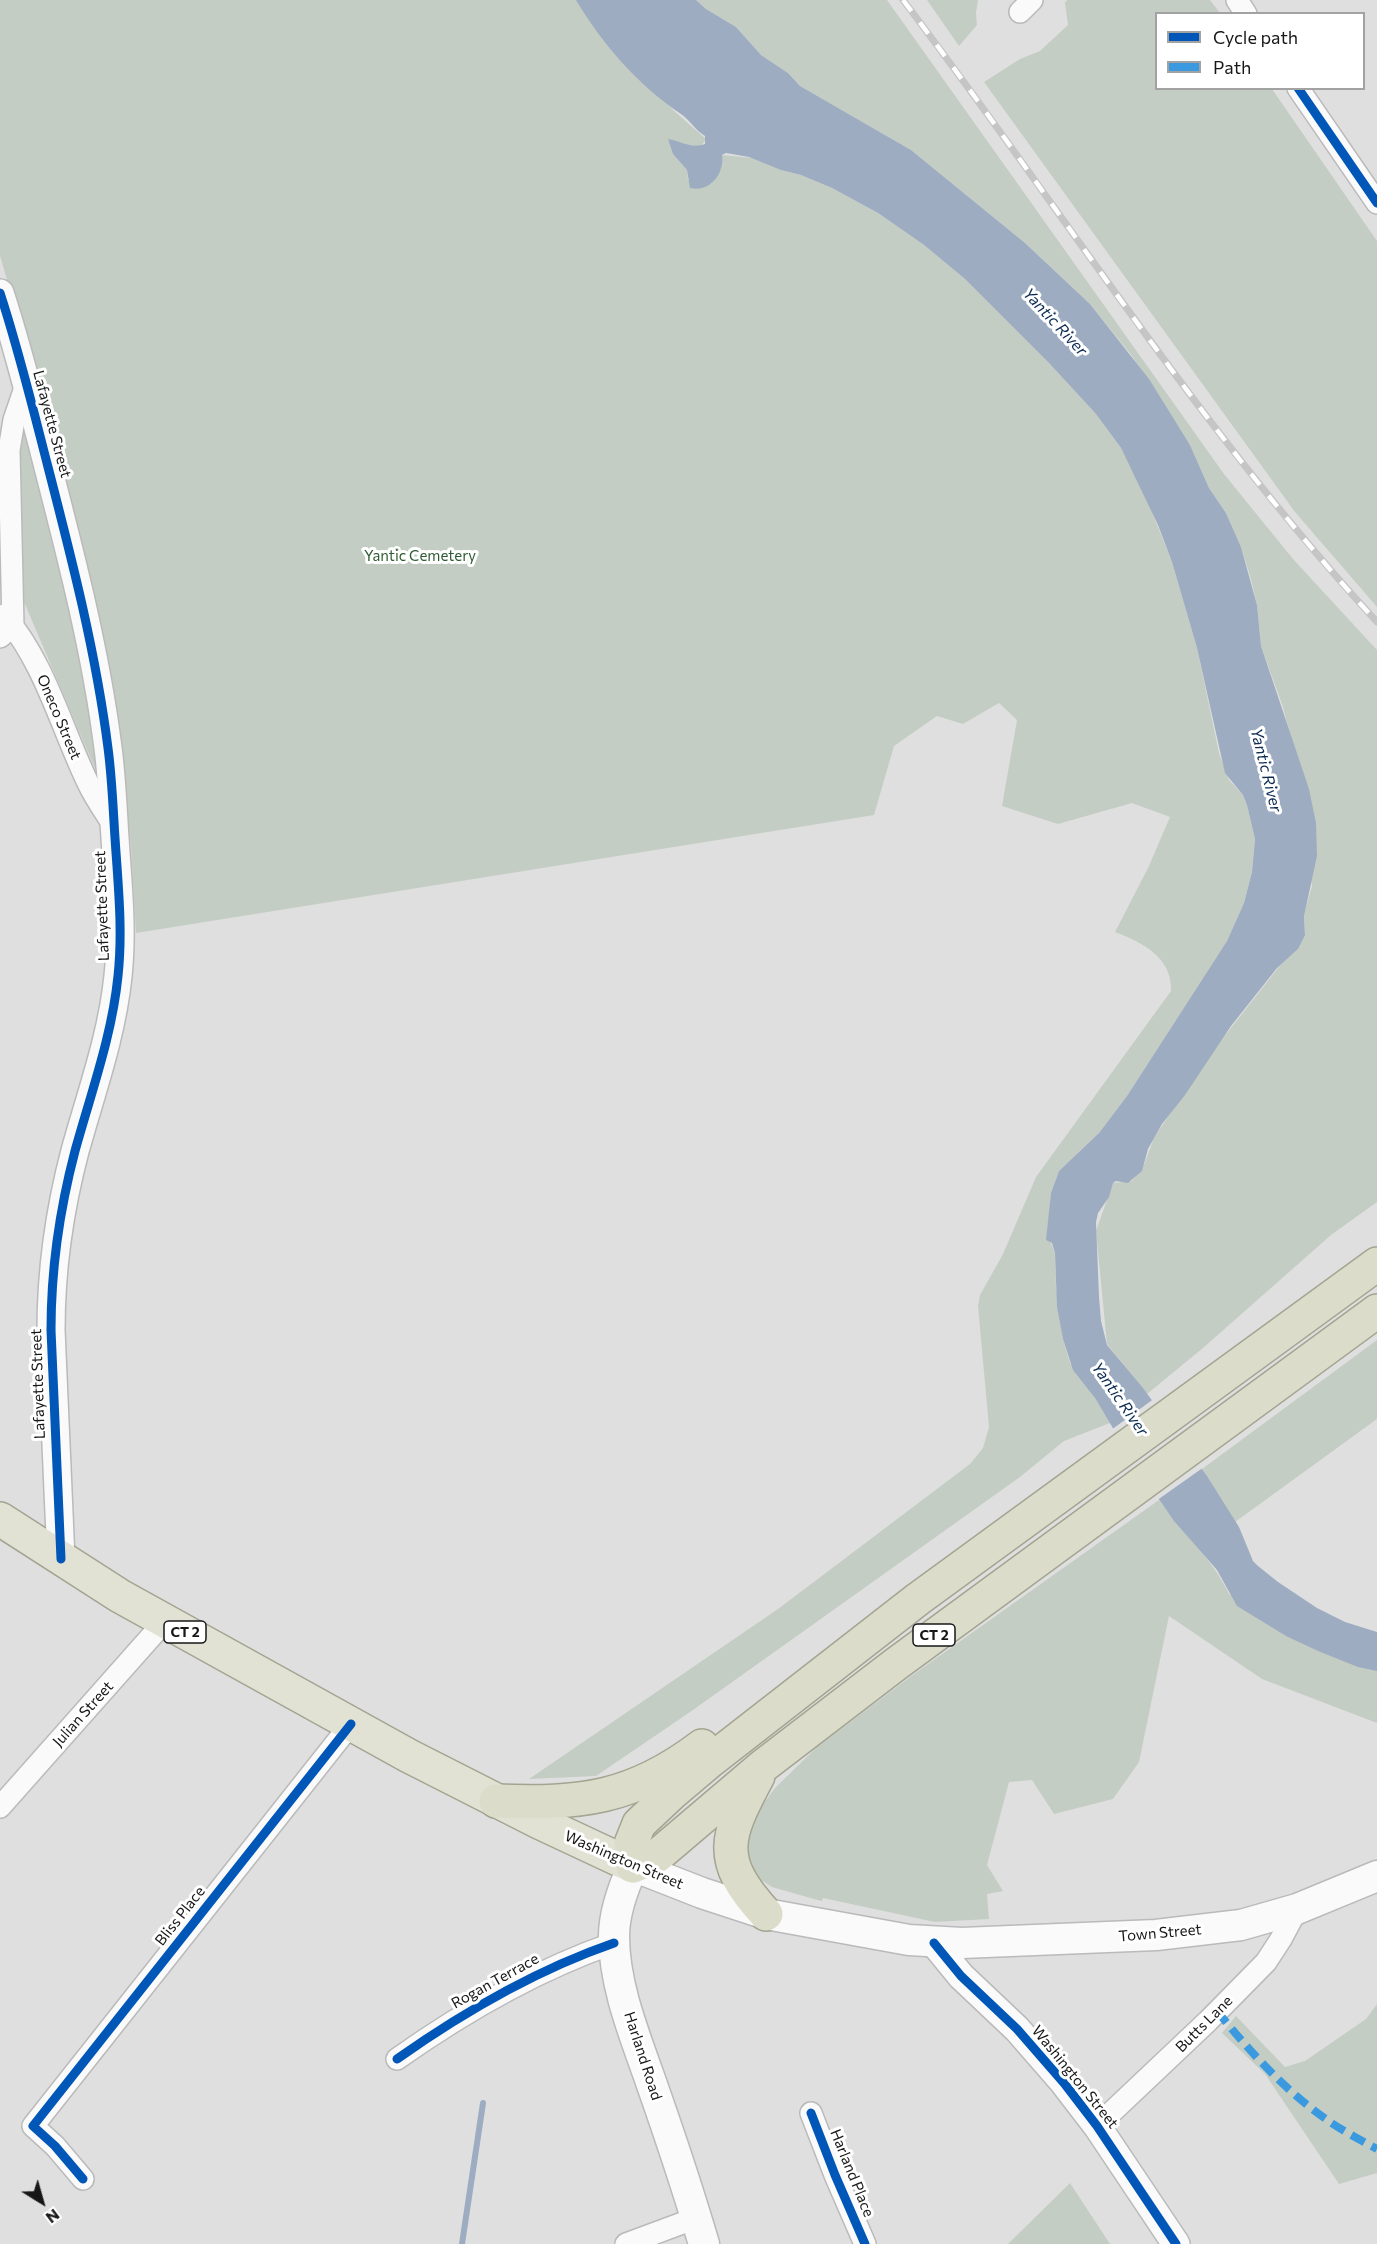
<!DOCTYPE html>
<style>
body{margin:0}
#map{position:relative;width:1377px;height:2244px;overflow:hidden;background:#dfdfe0;font-family:Commissioner,sans-serif}
canvas{display:block}
.legend{position:absolute;left:1155px;top:12px;width:210px;height:78px;box-sizing:border-box;background:#fff;border:2px solid #a2a2a3;margin:0;padding:8px 10px;list-style:none;font-size:18px;color:#171718}
.legend li{display:flex;align-items:center;gap:12px;height:30px}
.legend b{width:30px;border:2px solid #a2a2a3}
.north{position:absolute;left:12px;top:2172px;width:60px;height:60px;-webkit-text-stroke:4px #fff;paint-order:stroke;rotate:143deg;font-size:16px;font-weight:700;line-height:24px;text-align:center;color:#171718}
.north::after{content:'';display:block;margin:auto;width:21px;height:27px;background:#171718;clip-path:polygon(50% 0,100% 100%,50% 72%,0 100%)}
</style>
<div id="map">
<canvas width="1377" height="2244"></canvas>
<ul class="legend">
<li><b style="height:8px;background:#0057b8"></b>Cycle path</li>
<li><b style="height:8px;background:#3b9adf"></b>Path</li>
</ul>
<div class="north">N</div>
</div>
<script>
const g = document.querySelector('canvas').getContext('2d');
g.lineJoin = 'round';
function fill(path, color) { g.fillStyle = color; g.fill(path, 'evenodd'); }
function trace(path, color, width, dash) { g.strokeStyle = color; g.lineWidth = width; g.lineCap = dash ? 'butt' : 'round'; g.setLineDash(dash || []); g.stroke(path); }
function write(font, color, halo, rows, align = 'center') {
  g.font = font + ' Commissioner,sans-serif'; g.lineWidth = 6; g.setLineDash([]); g.textBaseline = 'middle'; g.strokeStyle = halo; g.fillStyle = color; for (const [text, x, y, turn = 0] of rows) {
    g.save(); g.translate(x, y); g.rotate((+turn || 0) * Math.PI / 180); g.textAlign = isNaN(turn) ? turn : align; if (halo) g.strokeText(text, 0, 0); g.fillText(text, 0, 0); g.restore();
  }
}
fill(new Path2D(`
 M 0,0 L 578,0 L 673,110 L 706,139 L 702,145 C 694,147 688,147 681,143 L 673,154 L 687,170 L 688,180 L 711,184 L 721,169 L 722,155 L 753,158 L 785,171 L 801,175 L 832,188 L 878,213 L 924,245 L 965,279 L 1049,363 L 1096,414 L 1121,448 L 1148,502 L 1172,562 L 1197,648 L 1219,753 L 1229,780 L 1243,795 L 1247,805 L 1255,839 L 1252,872 L 1244,903 L 1227,941 L 1127,1096 L 1099,1133 L 1059,1171 L 1051,1193 L 1048,1236 L 1055,1253 L 1056,1287 L 1063,1339 L 1070,1363 L 1095,1398 L 1110,1423 L 1064,1441 L 1020,1477 L 693,1710 L 596,1776 L 529,1779 L 778,1609 L 970,1464 L 983,1448 L 989,1427 L 978,1306 L 980,1295 L 1003,1254 L 1036,1177 L 1171,991 C 1172,957 1143,943 1115,932 L 1148,868 L 1170,817 L 1132,803 L 1058,824 L 1002,806 L 1017,720 L 999,703 L 963,724 L 937,716 L 894,746 L 874,815 L 136,933 L 131,846 L 119,745 L 98,619 L 66,479 L 0,256 Z
 M 696,0 L 887,0 L 1224,474 L 1293,559 L 1377,650 L 1377,1202 L 1331,1235 L 1203,1348 L 1147,1394 L 1107,1344 L 1096,1231 L 1113,1183 L 1132,1181 L 1144,1165 L 1154,1138 L 1169,1115 L 1223,1038 L 1282,963 L 1298,949 L 1305,932 L 1304,914 L 1312,886 L 1291,738 L 1283,707 L 1261,646 L 1257,605 L 1251,579 L 1241,547 L 1226,513 L 1209,488 L 1190,445 L 1132,356 L 1090,304 L 1025,243 L 911,150 L 800,86 L 788,73 L 761,55 L 736,27 L 706,9 Z
 M 927,0 L 978,0 L 976,13 L 977,25 L 959,46 Z
 M 1067,0 L 1210,0 L 1220,13 L 1156,14 L 1156,88 L 1272,89 L 1377,241 L 1377,607 L 1295,512 L 984,82 L 1020,59 L 1040,51 L 1068,25 L 1065,3 Z
 M 22,431 L 25,432 L 62,571 L 95,733 L 97,773 L 24,602 L 19,558 L 17,437 Z
 M 1377,1340 L 1377,1419 L 1235,1522 L 1202,1469 Z
 M 1159,1500 C 1181,1532 1213,1559 1229,1594 L 1377,1669 L 1377,1723 L 1262,1679 L 1169,1616 L 1139,1762 L 1113,1799 L 1054,1814 L 1032,1780 L 1009,1782 L 987,1865 L 1003,1891 L 987,1894 L 989,1919 L 935,1922 L 823,1898 L 822,1901 L 814,1899 L 772,1887 L 755,1876 L 745,1853 L 750,1822 L 775,1788 L 817,1747 L 914,1674 Z
 M 1377,2004 L 1377,2173 L 1339,2184 L 1265,2074 L 1222,2033 L 1236,2016 L 1285,2067 L 1305,2061 L 1366,2019 Z
 M 1070,2183 L 1110,2244 L 1008,2244 Z`), '#c4cdc4');
fill(new Path2D(`
 M 576,0 L 696,0 L 706,9 L 736,27 L 761,55 L 788,73 L 800,86 L 911,150 L 1025,243 L 1090,304 L 1149,379 L 1190,445 L 1209,488 L 1226,513 L 1241,547 L 1257,605 L 1261,646 L 1309,789 L 1316,823 L 1317,856 L 1304,916 L 1305,935 L 1298,949 L 1277,968 L 1231,1026 L 1185,1095 L 1162,1124 L 1148,1149 L 1142,1171 L 1128,1183 L 1116,1181 L 1113,1183 L 1109,1197 L 1098,1213 L 1096,1222 L 1099,1297 L 1101,1321 L 1107,1345 L 1143,1388 L 1207,1476 L 1239,1527 L 1253,1561 L 1258,1566 L 1278,1582 L 1317,1608 L 1345,1622 L 1377,1632 L 1377,1671 L 1358,1667 L 1318,1651 L 1286,1636 L 1237,1606 L 1217,1570 L 1174,1521 L 1133,1462 L 1095,1398 L 1073,1370 L 1063,1339 L 1057,1307 L 1055,1253 L 1052,1243 L 1046,1240 L 1051,1193 L 1059,1171 L 1099,1133 L 1127,1096 L 1227,941 L 1244,903 L 1252,872 L 1255,839 L 1247,805 L 1243,795 L 1225,773 L 1197,648 L 1172,562 L 1158,525 L 1121,448 L 1096,414 L 1049,363 L 965,279 L 924,245 L 878,213 L 832,188 L 801,175 L 781,170 L 749,157 L 726,153 L 722,155 C 725,173 710,193 690,188 L 687,170 L 673,154 L 668,139 C 682,141 690,149 705,144 L 705,136 C 695,130 690,120 681,114 C 638,85 602,44 576,0 Z`), '#9dacc1');
fill(new Path2D(`
 M 1155,1398 L 1204,1467 L 1156,1501 L 1130,1464 L 1111,1430 Z`), '#dfdfe0');
trace(new Path2D(`
 M 462,2244 L 483,2103`), '#9dacc1', 6);
const minor = new Path2D(`
 M 1237,0 L 1246,14
 M 1020,12 L 1032,0
 M 1298,88 L 1377,203
 M 4,615 C 45,663 61,727 88,783 C 95,798 105,812 114,826
 M 0,637 L 13,626 L 9,450 L 14,420 L 26,385
 M 0,1807 L 165,1621
 M 397,2059 C 465,2011 536,1970 614,1943
 M 811,2113 L 835,2175 L 865,2244
 M 1097,2126 L 1208,2021 L 1266,1962 L 1281,1939 L 1297,1909
 M 83,2179 L 55,2146 L 33,2126 L 351,1724
 M 626,2244 L 696,2218`);
const tertiary = new Path2D(`
 M 0,293 C 19,351 33,409 48,467 C 72,560 96,653 108,748 C 112,778 113,808 115,838 C 118,884 123,930 118,976 C 112,1036 91,1093 75,1151 C 60,1208 51,1271 51,1330 L 61,1559
 M 934,1943 L 961,1976 L 1017,2029 L 1064,2083 L 1097,2126 L 1176,2244`);
const secondary = new Path2D(`
 M 704,2244 C 688,2190 670,2136 651,2082 C 635,2036 614,1986 614,1936 C 614,1912 623,1888 633,1866 L 702,1893 L 766,1914 L 909,1940 L 962,1943 L 1156,1935 L 1241,1925 L 1297,1909 L 1377,1876`);
const trunk = new Path2D(`
 M 0,1519 L 120,1596 L 409,1756 L 539,1822 L 633,1866`);
const motorway = new Path2D(`
 M 1377,1264 L 918,1599 L 710,1761 L 671,1794 L 639,1824 L 631,1844 L 633,1866 L 657,1856 L 763,1766 L 896,1664 L 1377,1311
 M 758,1776 C 726,1836 715,1859 766,1914
 M 496,1801 C 581,1804 632,1799 702,1746`);
trace(minor, '#bababb', 24);
trace(tertiary, '#bababb', 30);
trace(secondary, '#bababb', 33);
trace(trunk, '#a3a591', 36);
trace(motorway, '#a3a591', 36);
trace(minor, '#fafafa', 21);
trace(tertiary, '#fafafa', 27);
trace(secondary, '#fafafa', 30);
trace(trunk, '#e2e2d4', 33);
trace(motorway, '#dbdcca', 33);
const rail = new Path2D(`
 M 903,0 C 1061,208 1200,430 1377,622`);
trace(rail, '#c5c5c5', 7);
trace(rail, '#fff', 4.5, [14]);
trace(new Path2D(`
 M 1217,2011 C 1251,2053 1288,2094 1333,2124 C 1347,2133 1362,2141 1377,2149`), '#3b9adf', 8, [15, 8]);
trace(new Path2D(`
 M 1298,88 L 1377,203
 M 0,293 C 19,351 33,409 48,467 C 72,560 96,653 108,748 C 112,778 113,808 115,838 C 118,884 123,930 118,976 C 112,1036 91,1093 75,1151 C 60,1208 51,1271 51,1330 L 61,1559
 M 934,1943 L 961,1976 L 1017,2029 L 1064,2083 L 1097,2126 L 1176,2244
 M 397,2059 C 465,2011 536,1970 614,1943
 M 811,2113 L 835,2175 L 865,2244
 M 83,2179 L 55,2146 L 33,2126 L 351,1724`), '#0057b8', 9);
for (const [x, y, w] of [
 [185,1632,42],
 [934,1635,42]
]) { const box = new Path2D(); box.roundRect(x - w / 2, y - 11, w, 22, 4.5); g.fillStyle = '#fff'; g.fill(box); trace(box, '#171718', 1.5); }
write('bold 14px', '#171718', null, [
 ["CT 2",185,1632],
 ["CT 2",934,1635]
]);
write('15px', '#171718', '#fff', [
 ["Lafayette Street",52,424,75],
 ["Oneco Street",59,717,67],
 ["Lafayette Street",102,906,-92],
 ["Lafayette Street",38,1384,-92],
 ["Julian Street",83,1714,-48],
 ["Washington Street",624,1860,23],
 ["Bliss Place",180,1916,-52],
 ["Town Street",1160,1933,-5],
 ["Rogan Terrace",495,1981,-29],
 ["Butts Lane",1204,2024,-45],
 ["Harland Road",643,2056,72],
 ["Washington Street",1075,2077,51],
 ["Harland Place",852,2173,68]
]);
write('15px', '#2e5b33', '#fff', [
 ["Yantic Cemetery",420,556]
]);
write('italic 16px', '#0c2b52', '#fff', [
 ["Yantic River",1055,322,47],
 ["Yantic River",1266,770,76],
 ["Yantic River",1120,1399,55]
]);
</script>
